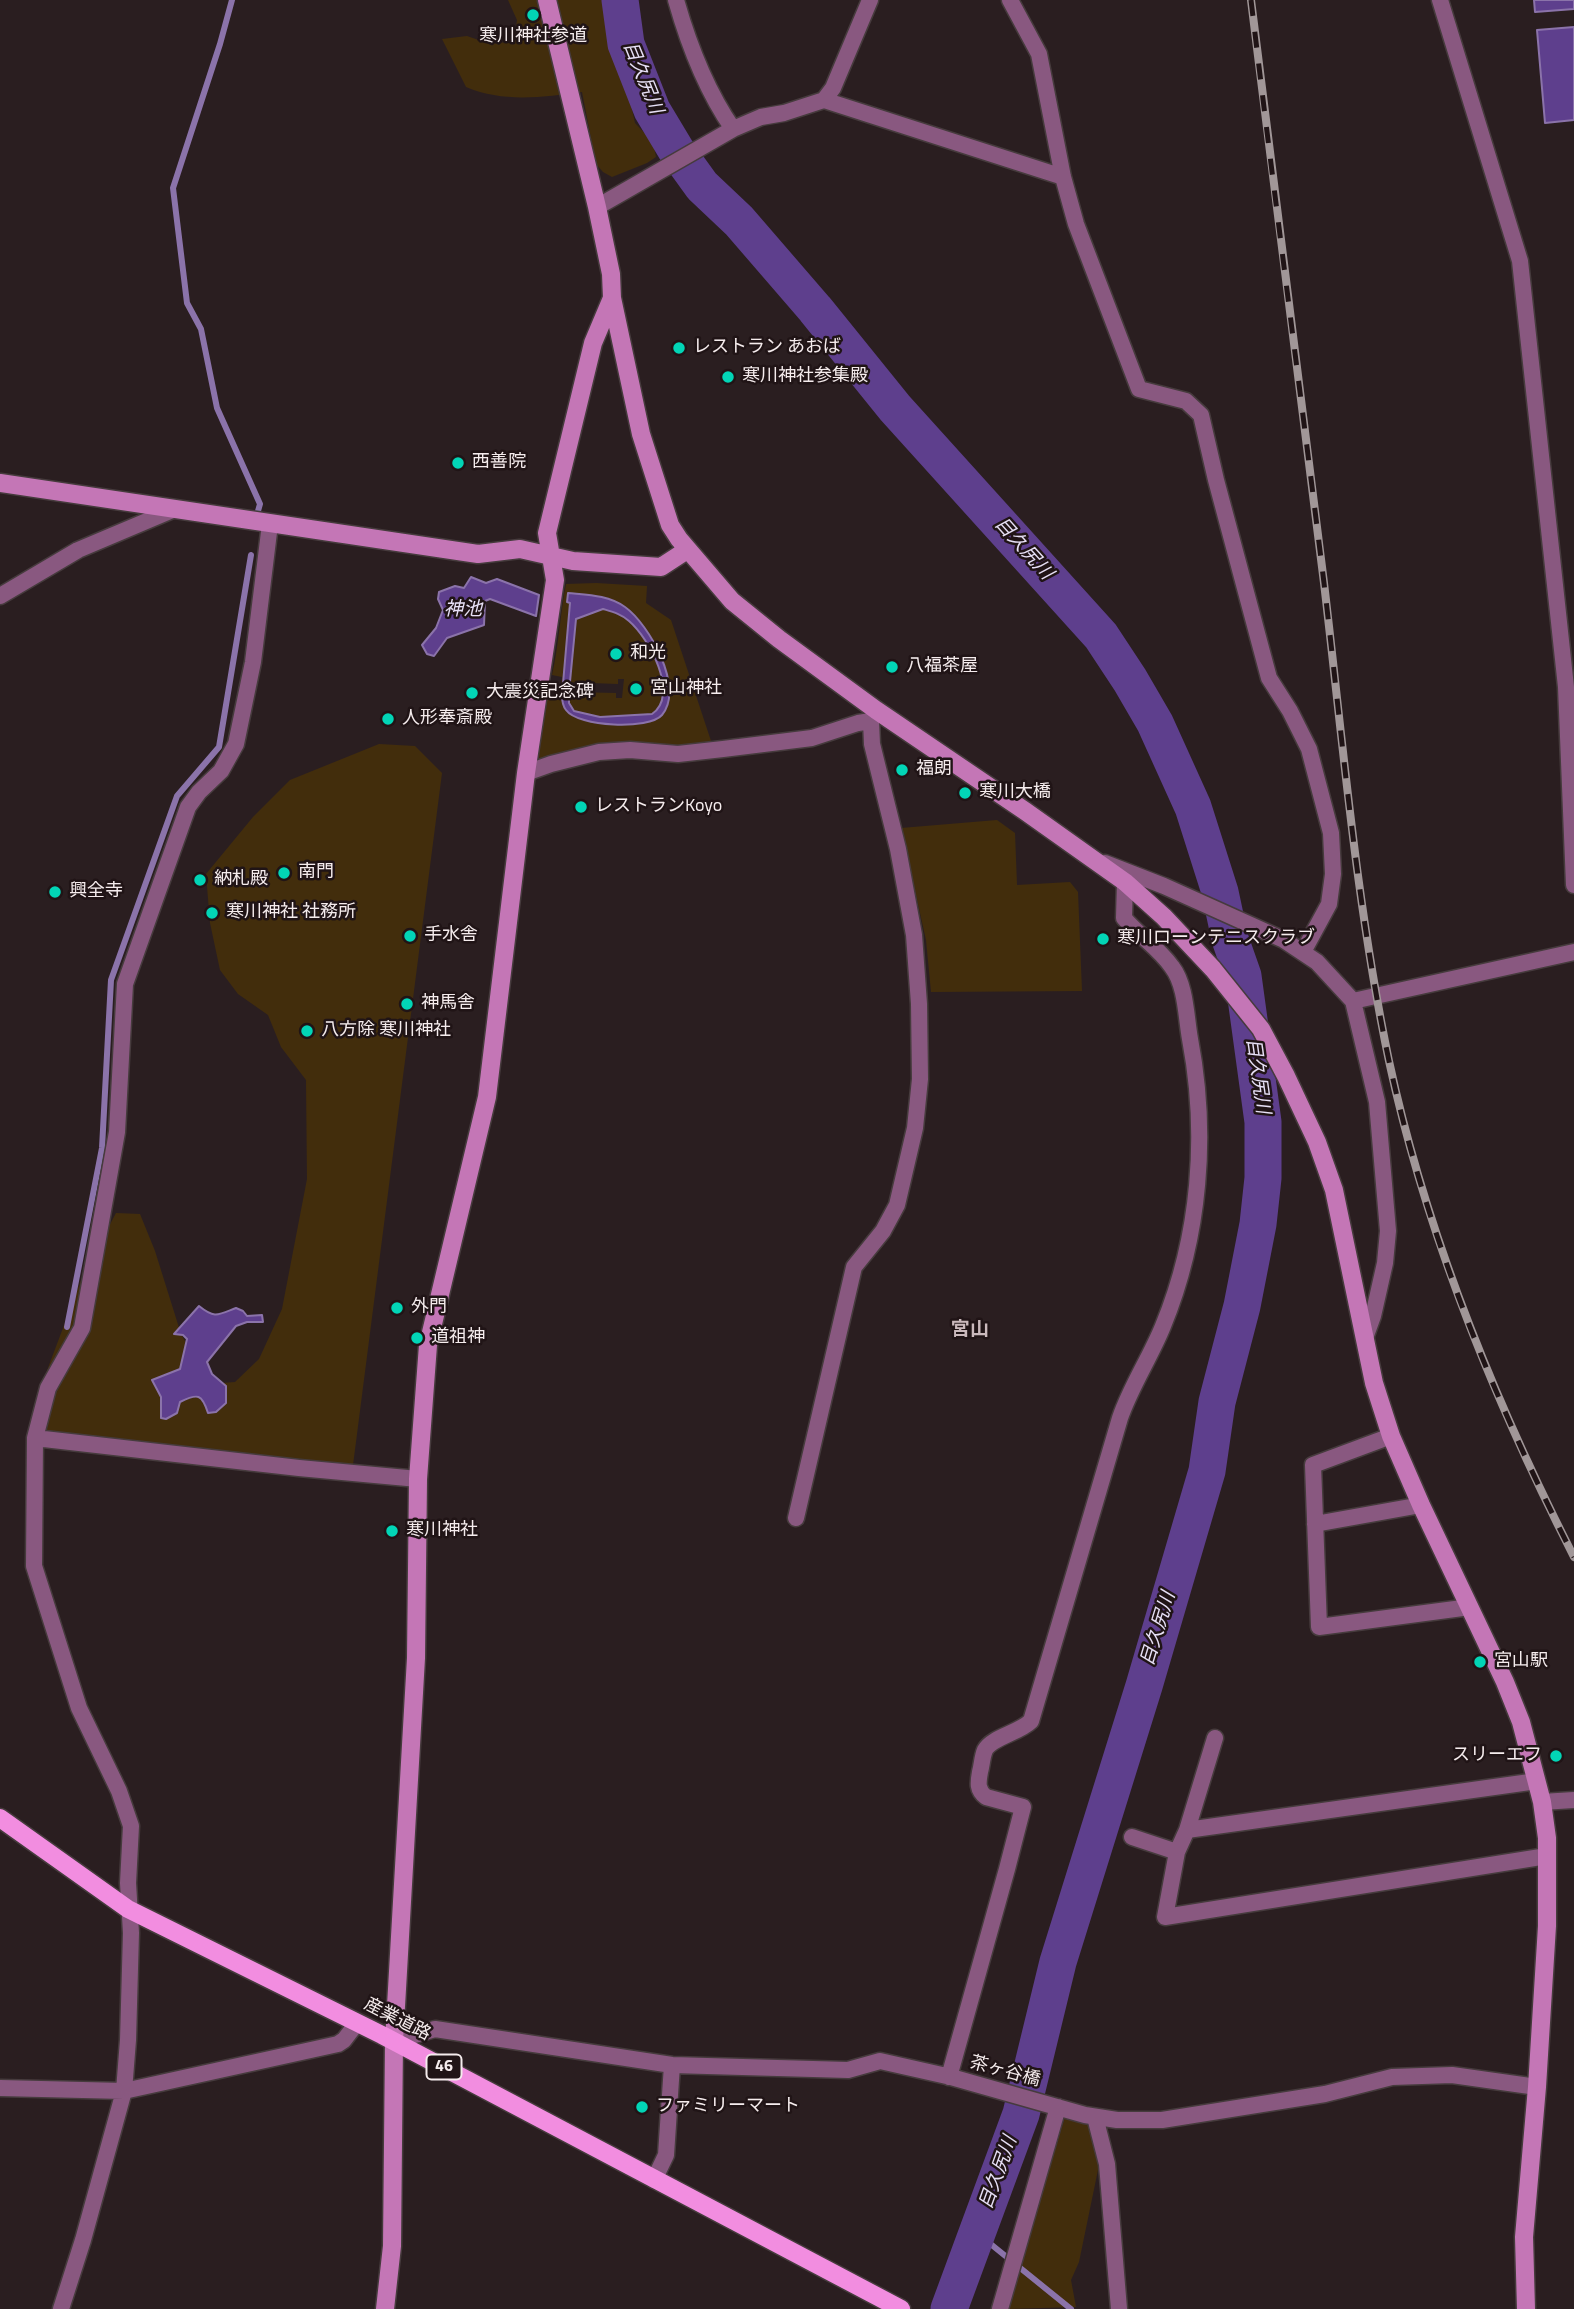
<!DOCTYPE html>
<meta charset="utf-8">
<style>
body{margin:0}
canvas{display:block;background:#2a1e20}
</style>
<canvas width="1574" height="2309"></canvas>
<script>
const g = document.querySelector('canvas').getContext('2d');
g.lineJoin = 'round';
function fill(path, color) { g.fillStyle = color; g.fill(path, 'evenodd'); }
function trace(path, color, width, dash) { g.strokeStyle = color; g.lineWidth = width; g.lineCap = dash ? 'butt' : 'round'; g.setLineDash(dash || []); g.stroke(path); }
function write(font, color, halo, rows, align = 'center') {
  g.font = font + ' "Titillium Web","Noto Sans JP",sans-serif'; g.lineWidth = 5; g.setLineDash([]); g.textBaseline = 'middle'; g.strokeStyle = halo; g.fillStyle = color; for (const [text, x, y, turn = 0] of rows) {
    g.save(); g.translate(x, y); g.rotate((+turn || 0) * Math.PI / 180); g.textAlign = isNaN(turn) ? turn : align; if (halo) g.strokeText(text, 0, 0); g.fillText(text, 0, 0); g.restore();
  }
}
fill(new Path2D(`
 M 508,0 L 608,0 L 635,123 L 653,142 L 656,157 L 647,163 L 612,177 L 603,172 L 596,164 L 582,92 C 543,97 504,103 466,87 L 442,39 L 467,36 L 490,44 L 514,41 L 517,20 Z
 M 596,583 L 647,586 L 646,603 L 671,620 L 712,744 L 538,760 L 548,695 L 560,695 L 562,677 L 552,675 C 559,645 560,614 566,584 ZM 618,679 L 624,679 L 622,698 L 616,698 L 616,693 L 569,692 L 569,703 L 574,711 L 620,724 L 617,725 L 594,723 L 563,705 L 564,682 L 618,684 Z
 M 379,744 L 415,746 L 442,773 L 353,1465 L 61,1435 L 43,1430 L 40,1389 L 83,1275 L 116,1213 L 140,1214 L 155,1251 L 181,1334 L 209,1384 L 235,1382 L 259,1359 L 282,1309 L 307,1179 L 306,1080 L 281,1047 L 268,1015 L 238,994 L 220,970 L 210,923 L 206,874 L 253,817 L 290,780 Z
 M 997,820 L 1015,833 L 1017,885 L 1070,882 L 1078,892 L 1082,991 L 931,992 L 926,940 L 901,828 Z
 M 1065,2117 L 1089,2124 L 1099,2165 L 1079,2262 L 1071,2280 L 1076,2307 L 1007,2309 Z`), '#422d0c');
const water = new Path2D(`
 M 1534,0 L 1574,0 L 1574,9 L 1535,12 Z
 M 1574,27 L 1574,120 L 1545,123 L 1537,30 Z
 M 471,577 L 486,583 L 497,579 L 539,595 L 536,616 L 490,599 L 485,601 L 484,625 L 447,638 L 434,656 L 427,654 L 422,645 L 436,628 L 443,610 L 438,599 L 439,592 L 455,586 L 464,588 Z
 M 568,593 C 588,595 608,595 625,607 C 649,624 685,688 662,715 C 649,730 578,727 566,710 C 562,705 562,700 562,695 L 570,603 L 567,602 ZM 603,609 C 613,612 621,614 629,621 C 649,638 680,695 652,714 L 600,717 L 574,711 L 569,703 L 569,692 L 576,619 Z
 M 199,1306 C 215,1319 218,1315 236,1308 L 243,1311 L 247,1316 L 262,1315 L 263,1322 L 247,1322 L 236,1326 L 207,1362 L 212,1374 L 226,1386 L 226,1403 L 216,1412 L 208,1413 C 202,1394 198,1393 180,1402 L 177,1413 L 166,1419 L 161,1418 L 161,1397 L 152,1380 L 180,1369 L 187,1339 L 183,1335 L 174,1334 Z`);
fill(water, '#5e3f8d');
trace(water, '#8b73aa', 2);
trace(new Path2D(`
 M 232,0 L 220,44 L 173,188 L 187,303 L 201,329 L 217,408 L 260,504 L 258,511
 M 67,1327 L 102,1148 L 111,980 L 177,796 L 219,747 L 251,555
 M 977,2233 L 1071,2309`), '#8b73aa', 6);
trace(new Path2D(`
 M 620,0 L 626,44 L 652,110 L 676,150 L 702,186 L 739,221 L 815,309 L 895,408 L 1101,636 L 1130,680 L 1155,723 L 1193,807 L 1220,892 L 1230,939 L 1243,976 L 1263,1122 L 1263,1178 L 1258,1224 L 1242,1306 L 1217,1402 L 1207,1471 L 1144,1686 L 1058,1962 L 1021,2114 L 949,2309`), '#5e3f8d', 37);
const street = new Path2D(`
 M 676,0 C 689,46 706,90 733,129
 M 1010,0 L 1039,54 L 1063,177 L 1076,224 L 1139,389 L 1186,401 L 1201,415 L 1216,480 L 1269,678 L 1290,711 L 1309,749 L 1331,833 L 1333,874 L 1329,904 L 1303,952
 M 1440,0 L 1520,261 L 1566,687 L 1574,885
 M 824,100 L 1063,177
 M 597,207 L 733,129 L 761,117 L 784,113 L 824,100 L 833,88 L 870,0
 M 0,596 L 78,550 L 175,509
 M 526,773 L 551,764 L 599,752 L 630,750 L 678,754 L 723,749 L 812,738 L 858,723 L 871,721
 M 1105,863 L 1164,886 L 1284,940 L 1317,962 L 1353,1001 L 1377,1102 L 1388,1231 L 1385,1263 L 1373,1316 L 1365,1338
 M 1353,1001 L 1574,952
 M 1391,1436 L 1313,1465 L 1319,1627 L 1470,1607
 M 35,1438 L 299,1468 L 418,1479
 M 796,1518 L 854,1267 L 883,1231 L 897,1205 L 915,1128 L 920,1079 L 919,1004 L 914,935 L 898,849 L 872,744 L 871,721 L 876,710
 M 1315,1524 L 1421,1505
 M 1215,1738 L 1187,1830 L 1177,1852 L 1165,1917 L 1547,1856
 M 1542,1802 L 1574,1800
 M 1187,1830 L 1537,1781
 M 1132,1837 L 1177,1852
 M 394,2041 L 435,2029 L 672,2065 L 848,2070 L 880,2061 L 951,2077 L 1085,2115 L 1117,2120 L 1162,2120 L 1325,2094 L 1392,2077 L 1452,2075 L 1537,2087
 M 949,2077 L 1007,1869 L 1023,1807 L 986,1797 C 977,1790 978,1783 980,1772 C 982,1765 982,1757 985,1750 C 992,1737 1019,1733 1031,1721 L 1120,1418 C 1131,1386 1150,1358 1163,1326 C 1200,1236 1208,1134 1190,1039 C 1186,1017 1186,985 1172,967 C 1159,948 1138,935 1124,918 L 1125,882
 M 0,2088 L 124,2091 L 338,2044 L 344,2040 L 357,2023
 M 1095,2117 L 1107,2164 L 1119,2309
 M 654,2180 L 666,2155 L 672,2065
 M 61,2309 L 83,2240 L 124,2091 L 128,2040 L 131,1933 L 128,1883 L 131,1826 L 119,1791 L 79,1708 L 34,1566 L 35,1438 L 48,1388 L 82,1328 L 117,1132 L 125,984 L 188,807 L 199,792 L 221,771 L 236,744 L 253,662 L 270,524
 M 1000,2309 L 1058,2107`);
const secondary = new Path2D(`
 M 547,0 L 597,207 L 611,274 L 612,298 L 641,434 L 670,525 L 679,539 L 732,601 L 779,639 L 876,710 L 1025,811 L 1125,882 L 1164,917 L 1213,969 L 1261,1029 L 1286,1076 L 1317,1142 L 1334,1190 L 1374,1383 L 1391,1436 L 1421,1505 L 1505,1682 L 1521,1722 L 1542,1802 L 1547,1838 L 1547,1926 L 1537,2087 L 1524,2237 L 1526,2309
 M 0,483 L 478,554 L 520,549 L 573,561 L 661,567 L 687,550
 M 385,2309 L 392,2246 L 394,2041 L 416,1658 L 418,1479 L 428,1345 L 487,1097 L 526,773 L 555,580 L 547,533 L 593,343 L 612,298`);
const primary = new Path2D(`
 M 0,1818 L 128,1909 L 382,2035 L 901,2309`);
trace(street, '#463b3d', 19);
trace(secondary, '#463b3d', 21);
trace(primary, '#463b3d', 21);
trace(street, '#895880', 16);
trace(secondary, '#c476b6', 18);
trace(primary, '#f28de0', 18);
const rail = new Path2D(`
 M 1251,0 C 1274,194 1300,388 1324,583 C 1343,743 1356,903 1389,1061 C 1426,1234 1494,1400 1574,1557`);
trace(rail, '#a19798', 8);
trace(rail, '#201416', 5, [16]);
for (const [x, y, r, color] of [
 [533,15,7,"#02d5b6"],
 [679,348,7,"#02d5b6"],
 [728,377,7,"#02d5b6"],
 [458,463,7,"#02d5b6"],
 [616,654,7,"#02d5b6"],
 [892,667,7,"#02d5b6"],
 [636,689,7,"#02d5b6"],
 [472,693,7,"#02d5b6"],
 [388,719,7,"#02d5b6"],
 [902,770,7,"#02d5b6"],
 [965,793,7,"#02d5b6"],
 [581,807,7,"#02d5b6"],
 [284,873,7,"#02d5b6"],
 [200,880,7,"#02d5b6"],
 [55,892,7,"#02d5b6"],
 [212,913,7,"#02d5b6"],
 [410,936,7,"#02d5b6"],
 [1103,939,7,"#02d5b6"],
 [407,1004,7,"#02d5b6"],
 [307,1031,7,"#02d5b6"],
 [397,1308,7,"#02d5b6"],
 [417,1338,7,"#02d5b6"],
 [392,1531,7,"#02d5b6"],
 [1480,1662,7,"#02d5b6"],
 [1556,1756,7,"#02d5b6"],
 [642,2107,7,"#02d5b6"]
]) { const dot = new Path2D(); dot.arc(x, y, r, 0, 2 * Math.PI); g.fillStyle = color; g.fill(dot); trace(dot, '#201416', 2.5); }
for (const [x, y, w] of [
 [444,2067,35]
]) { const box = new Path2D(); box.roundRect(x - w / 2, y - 12.5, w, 25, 5); g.fillStyle = '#201416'; g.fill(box); trace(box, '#f5eced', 2); }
write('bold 16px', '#f5eced', null, [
 ["46",444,2067]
]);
write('18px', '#f5eced', '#201416', [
 ["寒川神社参道",533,37,"center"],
 ["レストラン あおば",693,348],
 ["寒川神社参集殿",742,377],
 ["西善院",472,463],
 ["和光",630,654],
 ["八福茶屋",906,667],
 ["宮山神社",650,689],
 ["大震災記念碑",486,693],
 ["人形奉斎殿",402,719],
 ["福朗",916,770],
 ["寒川大橋",979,793],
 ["レストランKoyo",595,807],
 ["南門",298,873],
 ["納札殿",214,880],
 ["興全寺",69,892],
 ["寒川神社 社務所",226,913],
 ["手水舎",424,936],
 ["寒川ローンテニスクラブ",1117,939],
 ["神馬舎",421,1004],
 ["八方除 寒川神社",321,1031],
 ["外門",411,1308],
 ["道祖神",431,1338],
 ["寒川神社",406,1531],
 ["宮山駅",1494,1662],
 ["スリーエフ",1542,1756,"right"],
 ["ファミリーマート",656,2107]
], 'left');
write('18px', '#f5eced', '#201416', [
 ["産業道路",397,2020,27],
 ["茶ヶ谷橋",1005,2072,15]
]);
write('italic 19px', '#e7e0f6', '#201416', [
 ["目久尻川",642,78,68],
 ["目久尻川",1023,549,48],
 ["神池",463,610],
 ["目久尻川",1257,1076,82],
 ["目久尻川",1159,1629,-73],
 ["目久尻川",999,2173,-70]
]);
write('bold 19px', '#cab9bc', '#201416', [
 ["宮山",970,1330]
]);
</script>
